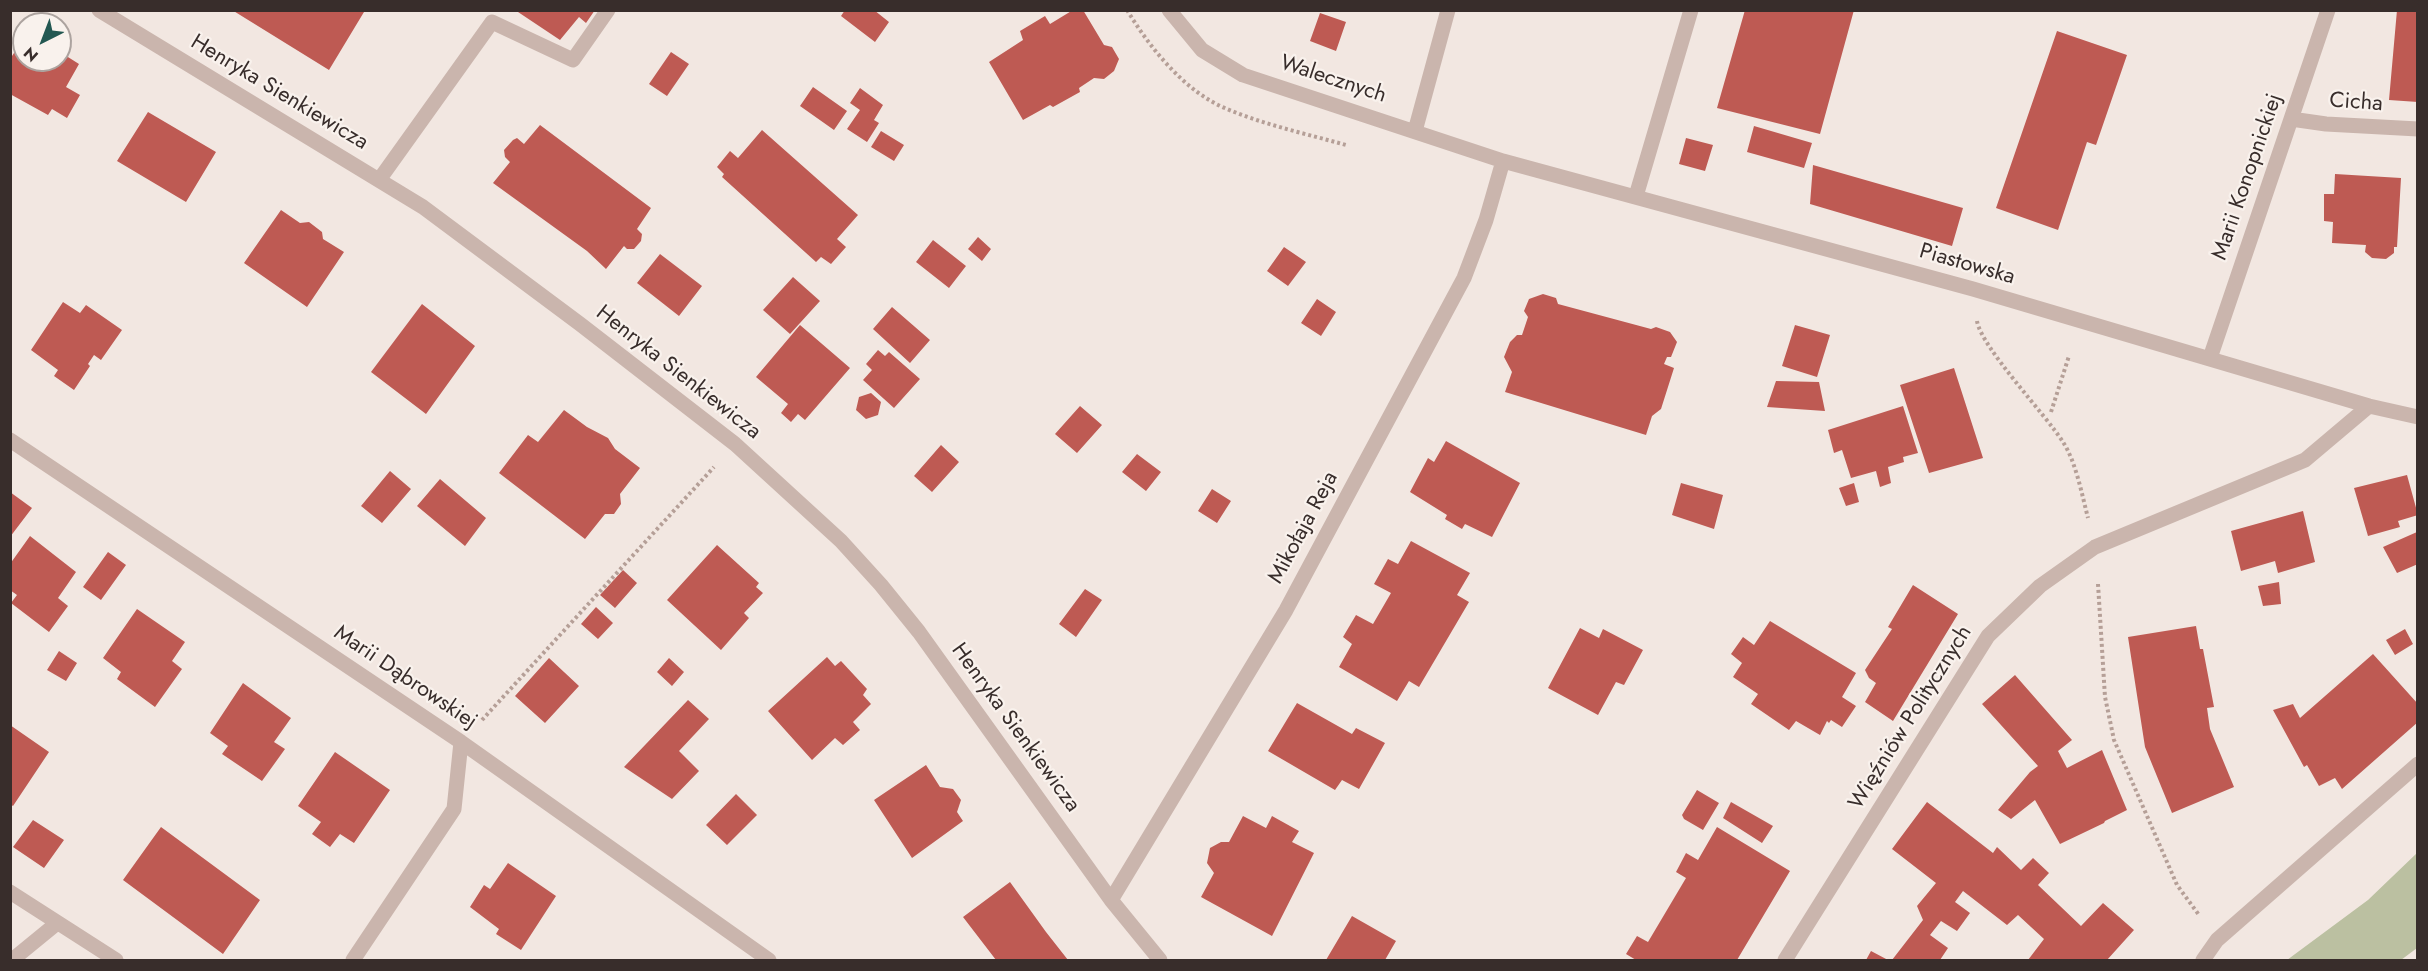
<!DOCTYPE html>
<meta charset="utf-8">
<style>
body{margin:0}
#map{position:relative;width:2428px;height:971px;overflow:hidden;background:#f2e7e1;font-family:Jost,sans-serif}
canvas{display:block}
.frame{position:absolute;inset:0;border:12px solid #382d2b;pointer-events:none}
.north{position:absolute;left:12px;top:12px;width:60px;height:60px;box-sizing:border-box;background:#f9f2ed;border:2px solid #aca39f;border-radius:50%;rotate:222deg;font-size:16px;font-weight:700;line-height:24px;text-align:center;color:#382d2b}
.north::after{content:'';display:block;margin:auto;width:21px;height:27px;background:#235852;clip-path:polygon(50% 0,100% 100%,50% 72%,0 100%)}
</style>
<div id="map">
<canvas width="2428" height="971"></canvas>
<div class="frame"></div>
<div class="north">N</div>
</div>
<script>
const g = document.querySelector('canvas').getContext('2d');
g.lineJoin = 'round';
function fill(path, color) { g.fillStyle = color; g.fill(path, 'evenodd'); }
function trace(path, color, width, dash) { g.strokeStyle = color; g.lineWidth = width; g.lineCap = dash ? 'butt' : 'round'; g.setLineDash(dash || []); g.stroke(path); }
function write(font, color, halo, rows, align = 'center') {
  g.font = font + ' Jost,sans-serif'; g.lineWidth = 4.5; g.setLineDash([]); g.textBaseline = 'middle'; g.strokeStyle = halo; g.fillStyle = color; for (const [text, x, y, turn = 0] of rows) {
    g.save(); g.translate(x, y); g.rotate((+turn || 0) * Math.PI / 180); g.textAlign = isNaN(turn) ? turn : align; if (halo) g.strokeText(text, 0, 0); g.fillText(text, 0, 0); g.restore();
  }
}
fill(new Path2D(`
 M 2417,853 L 2417,948 L 2401,960 L 2287,960 L 2368,900 Z`), '#bbc0a1');
fill(new Path2D(`
 M 232,10 L 362,10 L 364,12 L 329,70 Z
 M 515,10 L 595,10 L 586,23 L 579,17 L 560,40 Z
 M 845,10 L 874,10 L 889,22 L 875,42 L 841,16 Z
 M 1073,10 L 1083,10 L 1104,45 L 1112,47 L 1119,59 L 1114,71 L 1104,79 L 1094,78 L 1079,88 L 1080,92 L 1053,107 L 1050,105 L 1023,120 L 989,62 L 1023,40 L 1020,31 L 1045,16 L 1050,24 Z
 M 1745,10 L 1854,10 L 1820,134 L 1717,108 Z
 M 2397,10 L 2418,11 L 2418,102 L 2389,100 Z
 M 1320,13 L 1346,22 L 1336,51 L 1310,41 Z
 M 2057,31 L 2127,55 L 2096,145 L 2087,142 L 2058,230 L 1996,208 Z
 M 24,38 L 24,60 L 60,60 L 60,52 L 79,64 L 66,87 L 80,95 L 67,118 L 52,109 L 48,115 L 10,94 L 10,59 Z
 M 671,52 L 689,64 L 667,96 L 649,84 Z
 M 813,87 L 847,111 L 834,130 L 800,106 Z
 M 860,88 L 883,105 L 874,120 L 879,123 L 867,142 L 847,129 L 860,110 L 850,103 Z
 M 148,112 L 216,152 L 186,202 L 117,161 Z
 M 540,125 L 651,208 L 637,229 L 642,234 L 641,241 L 634,249 L 627,249 L 624,246 L 606,269 L 587,251 L 493,183 L 510,162 L 505,157 L 504,150 L 513,140 L 517,138 L 524,144 Z
 M 1754,126 L 1812,143 L 1804,168 L 1747,152 Z
 M 762,130 L 858,215 L 837,239 L 846,247 L 831,264 L 821,257 L 816,262 L 722,177 L 724,174 L 717,167 L 730,151 L 738,158 Z
 M 881,131 L 904,145 L 894,161 L 871,147 Z
 M 1686,138 L 1713,145 L 1705,171 L 1679,164 Z
 M 1813,165 L 1963,208 L 1952,246 L 1810,204 Z
 M 2335,174 L 2401,178 L 2397,247 L 2394,247 L 2394,253 L 2386,259 L 2372,258 L 2365,252 L 2366,245 L 2332,243 L 2333,222 L 2324,221 L 2324,194 L 2334,194 Z
 M 281,210 L 300,223 L 309,222 L 322,232 L 323,239 L 344,252 L 307,307 L 244,263 Z
 M 978,237 L 991,249 L 982,261 L 968,249 Z
 M 933,240 L 966,266 L 949,288 L 916,262 Z
 M 1284,247 L 1306,262 L 1288,286 L 1267,271 Z
 M 660,254 L 702,286 L 679,316 L 637,283 Z
 M 793,277 L 820,301 L 790,334 L 763,310 Z
 M 1543,294 L 1556,298 L 1558,304 L 1651,329 L 1656,327 L 1670,332 L 1677,342 L 1671,357 L 1667,357 L 1664,364 L 1674,368 L 1661,409 L 1652,416 L 1646,435 L 1505,392 L 1512,372 L 1504,357 L 1510,342 L 1517,335 L 1522,335 L 1528,317 L 1524,311 L 1529,299 Z
 M 1317,299 L 1336,312 L 1321,336 L 1301,323 Z
 M 63,302 L 80,313 L 86,305 L 122,330 L 101,360 L 94,355 L 88,364 L 90,366 L 74,390 L 54,376 L 58,370 L 31,350 Z
 M 422,304 L 475,346 L 426,414 L 371,372 Z
 M 892,307 L 930,340 L 910,363 L 873,329 Z
 M 800,325 L 850,368 L 805,420 L 798,414 L 791,422 L 781,413 L 788,404 L 756,377 Z
 M 1795,325 L 1830,335 L 1817,377 L 1782,366 Z
 M 878,350 L 885,356 L 889,352 L 920,379 L 894,408 L 863,380 L 872,370 L 866,364 Z
 M 1954,368 L 1983,458 L 1929,473 L 1900,385 Z
 M 1776,381 L 1819,382 L 1825,411 L 1767,407 Z
 M 871,393 L 881,402 L 878,415 L 866,419 L 856,410 L 859,397 Z
 M 1080,406 L 1102,425 L 1077,453 L 1055,434 Z
 M 1903,406 L 1918,453 L 1903,457 L 1904,462 L 1888,467 L 1891,483 L 1880,487 L 1876,471 L 1851,478 L 1842,450 L 1834,453 L 1828,430 Z
 M 564,410 L 587,427 L 608,438 L 615,449 L 640,468 L 620,494 L 621,504 L 614,514 L 605,514 L 585,539 L 499,473 L 528,435 L 538,442 Z
 M 1446,441 L 1520,483 L 1492,537 L 1465,524 L 1462,529 L 1445,519 L 1447,515 L 1410,492 L 1428,458 L 1434,462 Z
 M 941,445 L 959,462 L 932,492 L 914,476 Z
 M 1137,454 L 1161,472 L 1146,491 L 1122,472 Z
 M 390,471 L 411,489 L 382,523 L 361,506 Z
 M 2407,475 L 2418,515 L 2398,521 L 2400,527 L 2368,536 L 2354,488 Z
 M 440,479 L 486,518 L 465,546 L 417,506 Z
 M 1681,483 L 1723,495 L 1714,529 L 1672,515 Z
 M 1854,483 L 1859,502 L 1846,506 L 1839,488 Z
 M 1212,489 L 1231,501 L 1217,523 L 1198,511 Z
 M 10,492 L 32,508 L 10,537 Z
 M 2303,511 L 2315,562 L 2278,573 L 2275,561 L 2241,571 L 2231,531 Z
 M 2417,532 L 2418,564 L 2397,573 L 2383,547 Z
 M 30,536 L 76,572 L 58,598 L 68,606 L 49,632 L 11,603 L 17,595 L 10,590 L 10,564 Z
 M 1411,541 L 1470,573 L 1457,595 L 1469,602 L 1419,687 L 1409,681 L 1397,701 L 1339,667 L 1352,644 L 1343,637 L 1356,615 L 1373,624 L 1391,593 L 1374,584 L 1388,559 L 1398,564 Z
 M 717,545 L 759,583 L 756,587 L 763,593 L 744,613 L 749,618 L 721,650 L 667,600 Z
 M 108,552 L 126,565 L 101,600 L 83,587 Z
 M 623,570 L 637,583 L 615,608 L 600,595 Z
 M 2279,582 L 2281,604 L 2263,606 L 2258,586 Z
 M 1913,585 L 1958,614 L 1893,721 L 1865,702 L 1876,683 L 1869,678 L 1865,670 L 1892,629 L 1888,627 Z
 M 1085,589 L 1102,600 L 1076,637 L 1059,624 Z
 M 596,607 L 613,623 L 598,639 L 581,624 Z
 M 137,609 L 185,642 L 172,661 L 182,669 L 155,707 L 117,679 L 121,672 L 103,658 Z
 M 1770,621 L 1856,673 L 1842,697 L 1856,706 L 1842,727 L 1831,720 L 1829,723 L 1827,721 L 1820,735 L 1796,721 L 1789,730 L 1751,704 L 1758,694 L 1733,677 L 1742,663 L 1731,654 L 1743,637 L 1754,645 Z
 M 2196,626 L 2200,649 L 2203,649 L 2214,707 L 2207,708 L 2210,729 L 2234,787 L 2172,813 L 2145,747 L 2128,637 Z
 M 1580,628 L 1599,638 L 1603,629 L 1643,650 L 1624,685 L 1616,682 L 1598,715 L 1548,688 Z
 M 2405,629 L 2413,644 L 2395,655 L 2386,640 Z
 M 59,651 L 77,663 L 66,681 L 47,670 Z
 M 2373,654 L 2418,704 L 2418,722 L 2342,789 L 2335,778 L 2319,786 L 2307,765 L 2304,767 L 2273,710 L 2293,704 L 2300,718 Z
 M 827,657 L 835,666 L 841,661 L 867,689 L 863,695 L 871,704 L 853,722 L 860,730 L 843,745 L 835,738 L 812,760 L 768,711 Z
 M 549,658 L 579,686 L 545,723 L 515,696 Z
 M 669,658 L 684,672 L 672,686 L 657,672 Z
 M 2015,675 L 2072,740 L 2058,751 L 2067,768 L 2102,750 L 2127,810 L 2105,821 L 2104,823 L 2060,844 L 2035,800 L 2011,819 L 1998,810 L 2030,772 L 2038,766 L 1982,704 Z
 M 243,683 L 291,718 L 274,742 L 285,749 L 262,781 L 222,754 L 228,746 L 210,733 Z
 M 688,700 L 709,719 L 679,751 L 699,771 L 672,799 L 624,767 Z
 M 1297,703 L 1352,734 L 1356,728 L 1385,743 L 1359,789 L 1342,780 L 1335,790 L 1268,751 Z
 M 10,725 L 49,752 L 13,806 L 10,804 Z
 M 335,752 L 390,790 L 354,843 L 340,834 L 330,847 L 312,834 L 321,822 L 298,806 Z
 M 926,765 L 940,787 L 953,789 L 961,800 L 957,812 L 963,821 L 912,858 L 874,800 Z
 M 1697,790 L 1719,803 L 1703,830 L 1684,819 L 1682,815 Z
 M 736,794 L 757,815 L 727,845 L 706,825 Z
 M 1731,802 L 1773,826 L 1762,843 L 1723,818 Z
 M 1927,802 L 1993,853 L 1997,847 L 2021,870 L 2033,858 L 2049,873 L 2038,885 L 2081,926 L 2103,903 L 2134,930 L 2107,960 L 2028,960 L 2044,939 L 2018,915 L 2007,925 L 1963,891 L 1955,902 L 1970,913 L 1957,931 L 1941,921 L 1930,935 L 1948,948 L 1940,960 L 1892,960 L 1923,920 L 1917,906 L 1936,883 L 1892,849 Z
 M 1243,816 L 1266,828 L 1272,816 L 1299,831 L 1292,842 L 1314,853 L 1272,936 L 1201,897 L 1214,873 L 1207,863 L 1210,848 L 1221,842 L 1229,842 Z
 M 33,820 L 64,840 L 44,868 L 13,847 Z
 M 161,827 L 260,900 L 223,954 L 123,880 Z
 M 1717,827 L 1790,871 L 1737,960 L 1636,960 L 1626,954 L 1637,936 L 1648,942 L 1686,878 L 1676,872 L 1686,853 L 1698,860 Z
 M 508,863 L 556,896 L 521,950 L 496,934 L 499,929 L 470,907 L 484,885 L 490,889 Z
 M 1010,882 L 1046,932 L 1068,960 L 996,960 L 963,917 Z
 M 1352,916 L 1396,941 L 1385,960 L 1326,960 Z
 M 1871,951 L 1888,960 L 1866,960 Z`), '#be5a53');
trace(new Path2D(`
 M 1127,10 C 1150,48 1185,92 1227,109 C 1265,125 1307,134 1346,145
 M 1977,321 C 1981,347 2046,415 2063,442 C 2076,462 2082,495 2088,518
 M 2051,412 L 2069,356
 M 2098,584 L 2105,697 L 2114,740 L 2177,885 L 2199,915
 M 482,720 L 714,467`), '#b59f97', 4, [3, 3]);
trace(new Path2D(`
 M 99,10 L 423,207 L 580,324 L 735,444 L 841,541 L 881,585 L 919,632 L 1111,900 L 1160,960
 M 1169,10 L 1202,50 L 1243,75 L 1503,161 L 1973,289 L 2369,406 L 2418,417
 M 2291,119 L 2326,124 L 2418,129
 M 1415,131 L 1448,10
 M 379,180 L 492,22 L 573,60 L 608,10
 M 1636,196 L 1691,10
 M 2210,358 L 2328,10
 M 10,440 L 461,742 L 769,960
 M 10,892 L 116,960
 M 1111,900 L 1286,610 L 1464,278 L 1486,220 L 1503,161
 M 12,960 L 56,924
 M 353,960 L 454,809 L 461,742
 M 1785,960 L 1988,636 L 2040,586 L 2095,547 L 2305,460 L 2369,406
 M 2203,960 L 2217,940 L 2418,764`), '#cab5ad', 15);
write('22px', '#382d2b', '#f9f2ed', [
 ["Walecznych",1333,80,18],
 ["Henryka Sienkiewicza",279,93,31],
 ["Cicha",2356,103,4],
 ["Marii Konopnickiej",2248,177,-71],
 ["Piastowska",1967,265,16],
 ["Henryka Sienkiewicza",678,373,38],
 ["Mikołaja Reja",1304,528,-62],
 ["Marii Dąbrowskiej",405,678,34],
 ["Więźniów Politycznych",1911,718,-58],
 ["Henryka Sienkiewicza",1015,728,54]
]);
</script>
